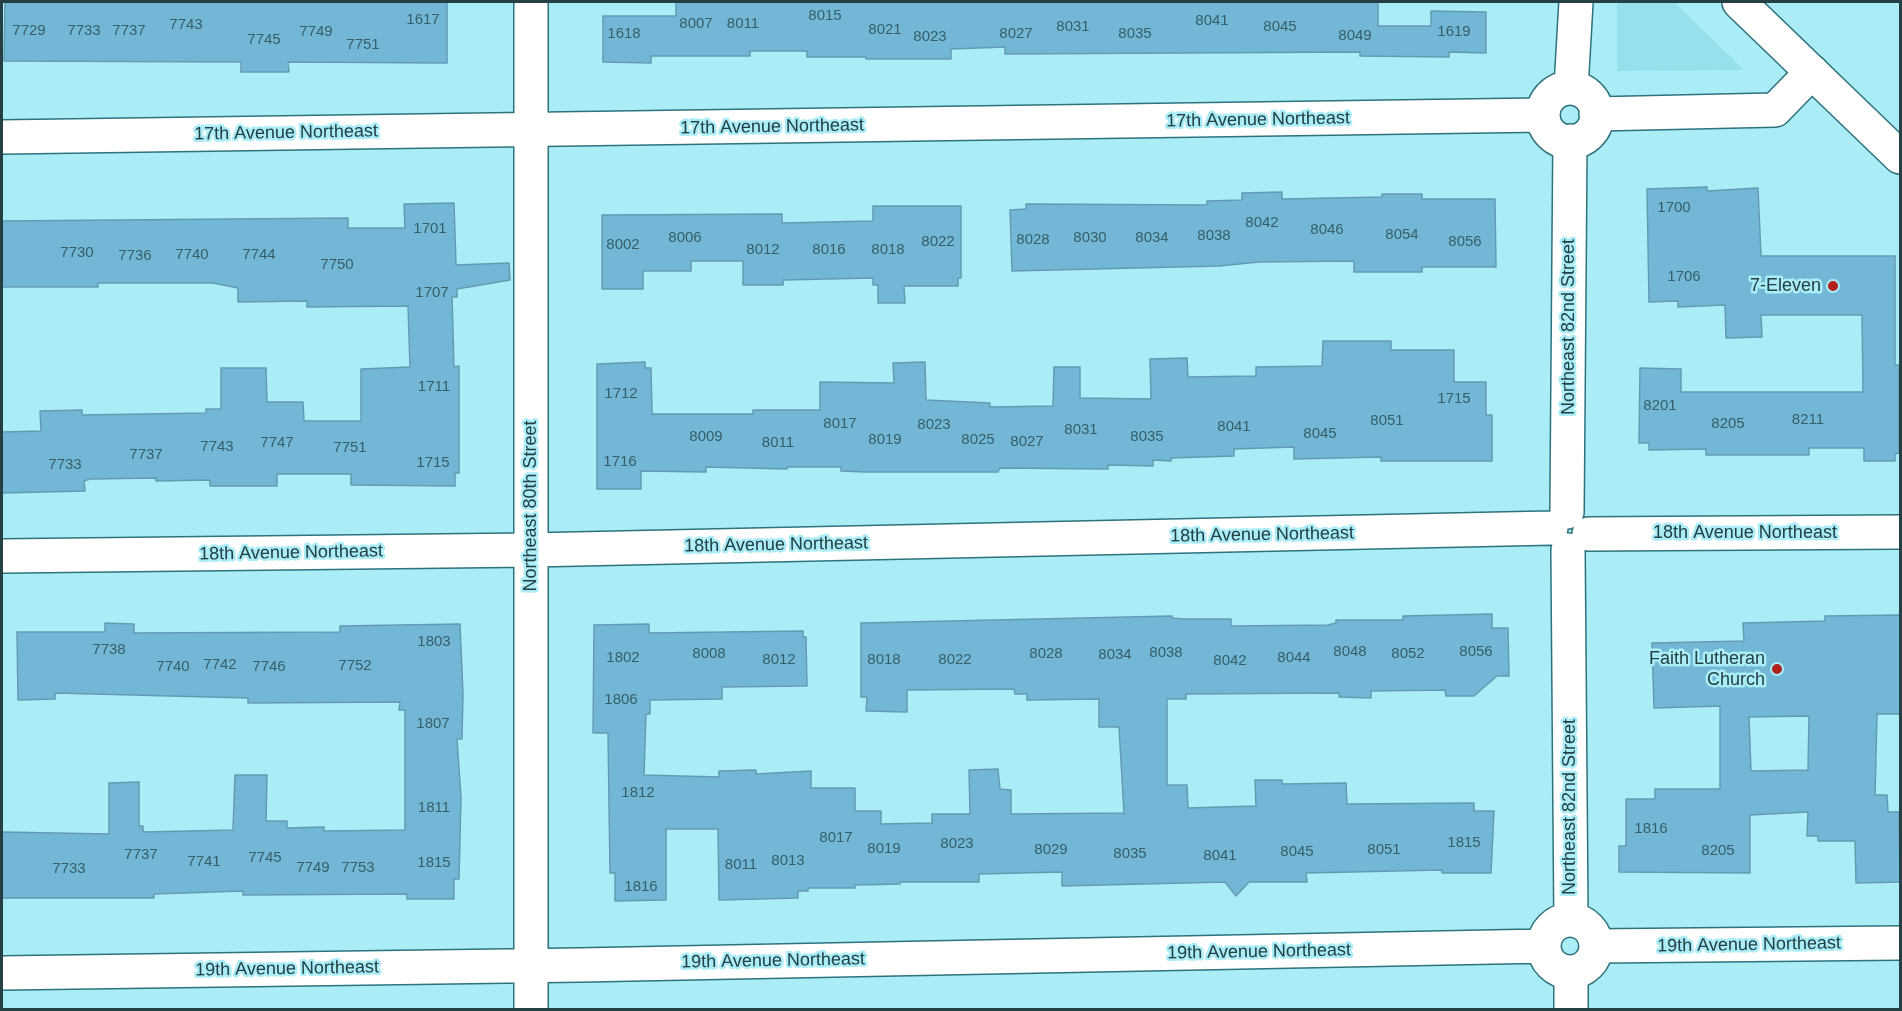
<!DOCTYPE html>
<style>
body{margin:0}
#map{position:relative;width:1902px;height:1011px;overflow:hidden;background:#aaedf7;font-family:Helvetica,sans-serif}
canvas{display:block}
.frame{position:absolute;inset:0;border:3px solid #244044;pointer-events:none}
</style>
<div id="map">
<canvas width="1902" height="1011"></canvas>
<div class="frame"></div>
</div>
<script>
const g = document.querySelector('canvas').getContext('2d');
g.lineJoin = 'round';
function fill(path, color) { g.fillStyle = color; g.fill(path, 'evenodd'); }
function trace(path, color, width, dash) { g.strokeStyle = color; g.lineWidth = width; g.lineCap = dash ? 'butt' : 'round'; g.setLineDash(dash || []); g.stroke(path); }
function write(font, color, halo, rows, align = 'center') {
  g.font = font + ' Helvetica,sans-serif'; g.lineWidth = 5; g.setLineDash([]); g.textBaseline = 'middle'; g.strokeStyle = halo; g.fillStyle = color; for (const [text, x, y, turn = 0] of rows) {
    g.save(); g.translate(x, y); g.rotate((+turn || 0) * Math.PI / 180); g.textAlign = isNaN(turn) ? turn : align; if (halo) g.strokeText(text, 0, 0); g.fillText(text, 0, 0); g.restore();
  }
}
fill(new Path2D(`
 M 1617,2 L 1674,2 L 1744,70 L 1617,71 Z`), '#94e1ed');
const building = new Path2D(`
 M 5,2 L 447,2 L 447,63 L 288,62 L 289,72 L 241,72 L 241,62 L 4,61 Z
 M 676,2 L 1378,2 L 1378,26 L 1431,26 L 1431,11 L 1486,12 L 1486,53 L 1449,52 L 1449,57 L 1360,56 L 1360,52 L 1005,54 L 1005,47 L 951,49 L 951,59 L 866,59 L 866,57 L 807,57 L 807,51 L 750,51 L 750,56 L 651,56 L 651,63 L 603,62 L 603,16 L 676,16 Z
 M 1707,187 L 1707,191 L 1758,188 L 1761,256 L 1895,256 L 1895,365 L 1899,365 L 1899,453 L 1895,454 L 1895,461 L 1864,461 L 1864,448 L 1809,448 L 1809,455 L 1706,455 L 1706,449 L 1649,450 L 1649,443 L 1639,443 L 1640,368 L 1681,369 L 1681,392 L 1863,392 L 1862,315 L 1761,315 L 1762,337 L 1726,338 L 1725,305 L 1678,307 L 1678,301 L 1649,302 L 1647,189 Z
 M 1282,192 L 1282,199 L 1382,197 L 1382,194 L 1422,194 L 1422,199 L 1495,199 L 1496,267 L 1422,267 L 1422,272 L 1354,272 L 1354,261 L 1259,262 L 1219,266 L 1012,271 L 1010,210 L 1026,209 L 1026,204 L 1207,205 L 1207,201 L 1242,200 L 1242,193 Z
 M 454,203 L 456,265 L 509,263 L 510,280 L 457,289 L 457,297 L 452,297 L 454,367 L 459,366 L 459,473 L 455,473 L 455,486 L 351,485 L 351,474 L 277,474 L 277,486 L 210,486 L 210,480 L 156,481 L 156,478 L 90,479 L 84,481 L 85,491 L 2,493 L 2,432 L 41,431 L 40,411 L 82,410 L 82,415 L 206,413 L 206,409 L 221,409 L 221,368 L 266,368 L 267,402 L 303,402 L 304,421 L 361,421 L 361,369 L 410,367 L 408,306 L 307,307 L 307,301 L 238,302 L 238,288 L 213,283 L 98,283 L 98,287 L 2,287 L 2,221 L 348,218 L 348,228 L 405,228 L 404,204 Z
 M 873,206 L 961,206 L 961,278 L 958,278 L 958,286 L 904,286 L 905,303 L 878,303 L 878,285 L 873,285 L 873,278 L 783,280 L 783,285 L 743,285 L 743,261 L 691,261 L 691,271 L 643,271 L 643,289 L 602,289 L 602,215 L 782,214 L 782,223 L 873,221 Z
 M 1323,341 L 1391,341 L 1391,350 L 1454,350 L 1454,382 L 1486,382 L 1486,415 L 1492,415 L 1492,461 L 1381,461 L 1381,457 L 1294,459 L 1294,447 L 1234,449 L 1234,456 L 1171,458 L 1171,461 L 1153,460 L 1153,466 L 1108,465 L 1108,469 L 1000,468 L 998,472 L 865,472 L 841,471 L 841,467 L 787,467 L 787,469 L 706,467 L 706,472 L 641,471 L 641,489 L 597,489 L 597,364 L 645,362 L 645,368 L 651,368 L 652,414 L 753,414 L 753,410 L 820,410 L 820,382 L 894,383 L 893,363 L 925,362 L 926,400 L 990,403 L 990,407 L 1053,406 L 1054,367 L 1080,367 L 1080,398 L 1151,399 L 1150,359 L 1187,358 L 1188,377 L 1256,376 L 1256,367 L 1322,366 Z
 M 1492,614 L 1492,628 L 1508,628 L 1509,676 L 1497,676 L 1474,696 L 1446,696 L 1445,690 L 1371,691 L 1371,698 L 1339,697 L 1339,693 L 1186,694 L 1186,699 L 1167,699 L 1167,785 L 1187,785 L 1188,808 L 1256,806 L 1255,780 L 1282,780 L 1282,784 L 1346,783 L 1347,804 L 1474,803 L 1474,811 L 1494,811 L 1491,873 L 1442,873 L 1442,870 L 1306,873 L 1307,882 L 1249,882 L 1236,896 L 1225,882 L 1062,886 L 1062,872 L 979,874 L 979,882 L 900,882 L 900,884 L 855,885 L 855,888 L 808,888 L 808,891 L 798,891 L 798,898 L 719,900 L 718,829 L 666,829 L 666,900 L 615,901 L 615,873 L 610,873 L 608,733 L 593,733 L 594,625 L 649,624 L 649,633 L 803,631 L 803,637 L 806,637 L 807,686 L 722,687 L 722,699 L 650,700 L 650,714 L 646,714 L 644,775 L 719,777 L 719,771 L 756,770 L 756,774 L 811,771 L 811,788 L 855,788 L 855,811 L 881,811 L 881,824 L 932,823 L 932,814 L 970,814 L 969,770 L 998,769 L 1000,789 L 1011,790 L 1011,814 L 1124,813 L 1119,727 L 1099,727 L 1099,699 L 1027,700 L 1027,694 L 1015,694 L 1014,689 L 907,690 L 907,712 L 866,711 L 867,697 L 861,697 L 861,623 L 1172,616 L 1172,618 L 1184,619 L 1231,619 L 1231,626 L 1328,625 L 1336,623 L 1336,620 L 1403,620 L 1403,616 Z
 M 1900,615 L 1900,714 L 1877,714 L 1875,795 L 1887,795 L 1888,812 L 1899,812 L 1900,882 L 1856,883 L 1855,841 L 1818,841 L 1818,836 L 1807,836 L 1808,812 L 1750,815 L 1750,873 L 1619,872 L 1619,846 L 1626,846 L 1626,799 L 1655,799 L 1655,789 L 1720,789 L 1720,706 L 1654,708 L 1652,643 L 1744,641 L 1743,623 L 1825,621 L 1825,616 ZM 1809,716 L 1808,770 L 1751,771 L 1749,717 Z
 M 105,623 L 134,624 L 134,633 L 340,632 L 340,626 L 460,624 L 463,694 L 462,739 L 457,739 L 461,797 L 459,879 L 454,879 L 454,899 L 407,899 L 407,894 L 243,895 L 243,891 L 154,894 L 154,898 L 2,898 L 2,832 L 109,834 L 109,783 L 139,782 L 139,826 L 143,826 L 143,832 L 233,830 L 235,775 L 267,775 L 266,821 L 287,821 L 287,828 L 324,827 L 324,831 L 405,830 L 405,710 L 399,710 L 400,702 L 248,703 L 248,698 L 55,693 L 55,699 L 18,700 L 17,632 L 105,632 Z`);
fill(building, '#72b8d6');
trace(building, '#649bb4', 1.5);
const minor = new Path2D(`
 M 531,2 L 531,1010
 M 1571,88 L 1576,2
 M1543 115a27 27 0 1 1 54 0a27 27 0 1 1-54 0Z
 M 1596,114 L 1775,110 L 1812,72
 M 2,137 L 1543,115
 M 1567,512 L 1570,141
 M 1589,534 L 1900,532
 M 1568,550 L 1571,920
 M 2,556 L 531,550 L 1551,528
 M1544 946a26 26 0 1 1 52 0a26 26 0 1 1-52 0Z
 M 1597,946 L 1900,943
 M 2,973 L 580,965 L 1544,946
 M 1571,1010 L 1571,972`);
const major = new Path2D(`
 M 1739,2 L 1900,157`);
trace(minor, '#2e727b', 36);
trace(major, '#2e727b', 36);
trace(minor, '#fff', 33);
trace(major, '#fff', 33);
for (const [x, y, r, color] of [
 [1833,286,6,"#b1211e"],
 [1777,669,6,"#b1211e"]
]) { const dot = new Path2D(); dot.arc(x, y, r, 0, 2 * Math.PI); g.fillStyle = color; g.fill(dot); trace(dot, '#aaedf7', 2); }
write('15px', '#385e68', null, [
 ["8015",825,16],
 ["1617",423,20],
 ["8041",1212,21],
 ["8007",696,24],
 ["8011",743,24],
 ["7743",186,25],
 ["8031",1073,27],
 ["8045",1280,27],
 ["8021",885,30],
 ["7729",29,31],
 ["7733",84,31],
 ["7737",129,31],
 ["7749",316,32],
 ["1619",1454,32],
 ["1618",624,34],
 ["8027",1016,34],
 ["8035",1135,34],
 ["8049",1355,36],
 ["8023",930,37],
 ["7745",264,40],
 ["7751",363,45],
 ["1700",1674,208],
 ["8042",1262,223],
 ["1701",430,229],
 ["8046",1327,230],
 ["8054",1402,235],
 ["8038",1214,236],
 ["8006",685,238],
 ["8030",1090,238],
 ["8034",1152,238],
 ["8028",1033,240],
 ["8022",938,242],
 ["8056",1465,242],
 ["8002",623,245],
 ["8012",763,250],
 ["8016",829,250],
 ["8018",888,250],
 ["7730",77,253],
 ["7740",192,255],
 ["7744",259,255],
 ["7736",135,256],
 ["7750",337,265],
 ["1706",1684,277],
 ["1707",432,293],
 ["1711",434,387],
 ["1712",621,394],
 ["1715",1454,399],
 ["8201",1660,406],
 ["8211",1808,420],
 ["8051",1387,421],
 ["8017",840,424],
 ["8205",1728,424],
 ["8023",934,425],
 ["8041",1234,427],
 ["8031",1081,430],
 ["8045",1320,434],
 ["8009",706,437],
 ["8035",1147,437],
 ["8019",885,440],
 ["8025",978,440],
 ["8027",1027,442],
 ["7747",277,443],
 ["8011",778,443],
 ["7743",217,447],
 ["7751",350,448],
 ["7737",146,455],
 ["1716",620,462],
 ["1715",433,463],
 ["7733",65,465],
 ["1803",434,642],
 ["7738",109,650],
 ["8048",1350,652],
 ["8056",1476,652],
 ["8038",1166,653],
 ["8008",709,654],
 ["8028",1046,654],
 ["8052",1408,654],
 ["8034",1115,655],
 ["1802",623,658],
 ["8044",1294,658],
 ["8012",779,660],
 ["8018",884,660],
 ["8022",955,660],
 ["8042",1230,661],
 ["7742",220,665],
 ["7752",355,666],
 ["7740",173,667],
 ["7746",269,667],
 ["1806",621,700],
 ["1807",433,724],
 ["1812",638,793],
 ["1811",434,808],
 ["1816",1651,829],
 ["8017",836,838],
 ["1815",1464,843],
 ["8023",957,844],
 ["8019",884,849],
 ["8029",1051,850],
 ["8051",1384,850],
 ["8205",1718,851],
 ["8045",1297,852],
 ["8035",1130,854],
 ["7737",141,855],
 ["8041",1220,856],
 ["7745",265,858],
 ["8013",788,861],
 ["7741",204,862],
 ["1815",434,863],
 ["8011",741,865],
 ["7749",313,868],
 ["7753",358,868],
 ["7733",69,869],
 ["1816",641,887]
]);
write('18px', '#244044', '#aaedf7', [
 ["17th Avenue Northeast",1258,120,-1],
 ["17th Avenue Northeast",772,127,-1],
 ["17th Avenue Northeast",286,133,-1],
 ["Northeast 82nd Street",1569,327,-90],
 ["Northeast 80th Street",531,506,-90],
 ["18th Avenue Northeast",1745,533],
 ["18th Avenue Northeast",1262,535,-1],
 ["18th Avenue Northeast",776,545,-1],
 ["18th Avenue Northeast",291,553,-1],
 ["Northeast 82nd Street",1570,807,-90],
 ["19th Avenue Northeast",1749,945,-1],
 ["19th Avenue Northeast",1259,952,-1],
 ["19th Avenue Northeast",773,961,-1],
 ["19th Avenue Northeast",287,969,-1]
]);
write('18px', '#244044', '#aaedf7', [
 ["7-Eleven",1821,286],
 ["Faith Lutheran",1765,659],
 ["Church",1765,680]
], 'right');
</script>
